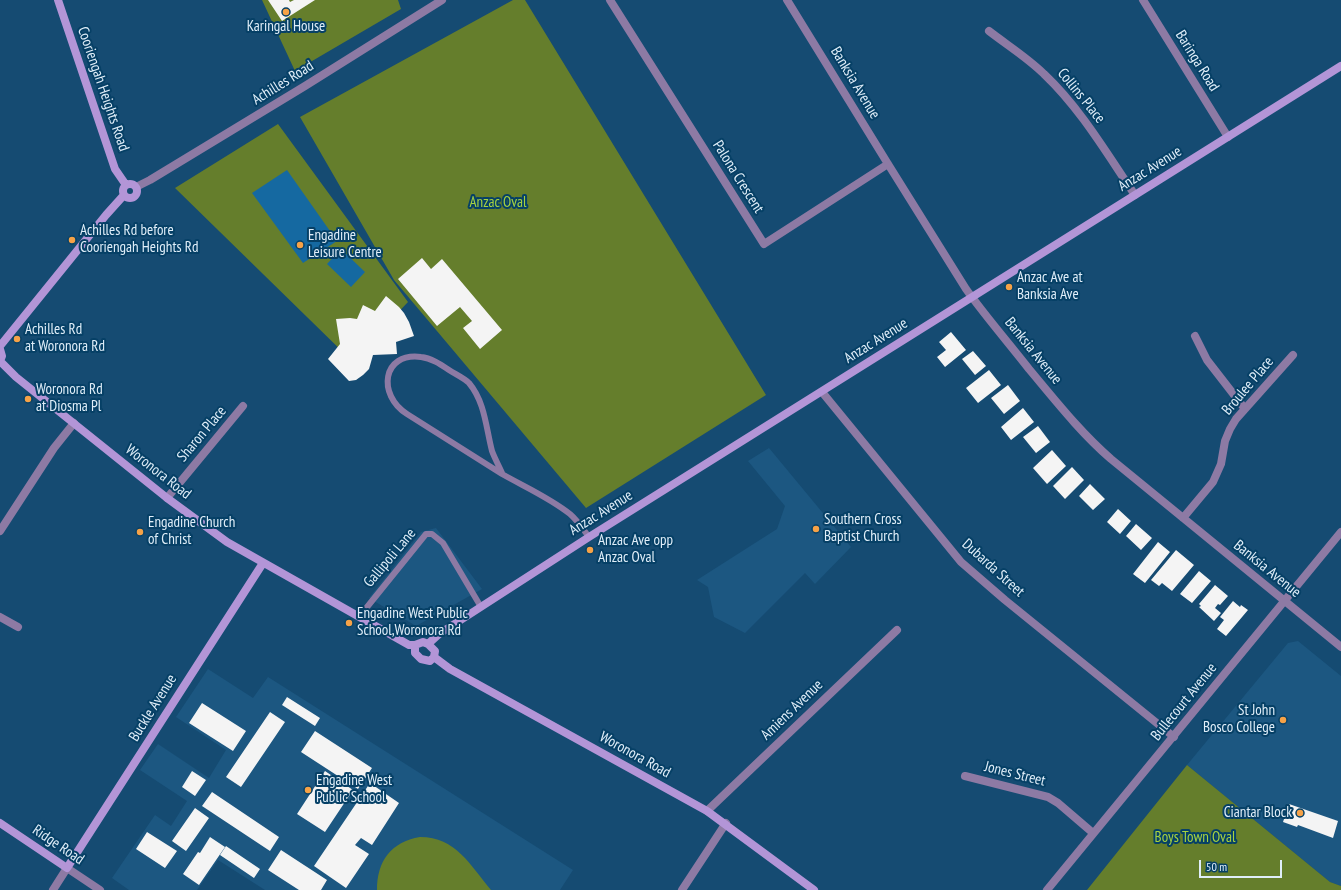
<!DOCTYPE html>
<style>
body{margin:0}
#map{position:relative;width:1341px;height:890px;overflow:hidden;background:#154b72;font-family:"PT Sans Narrow",sans-serif}
canvas{display:block}
.scale{position:absolute;left:1199px;top:860px;width:83px;height:18px;box-sizing:border-box;border:2px solid #e0eef9;border-top:0;padding-left:5px;font-size:12px;line-height:14px;white-space:nowrap;color:#e0eef9;-webkit-text-stroke:3px #064066;paint-order:stroke}
</style>
<div id="map">
<canvas width="1341" height="890"></canvas>
<div class="scale">50 m</div>
</div>
<script>
const g = document.querySelector('canvas').getContext('2d');
g.lineJoin = 'round';
function fill(path, color) { g.fillStyle = color; g.fill(path, 'evenodd'); }
function trace(path, color, width, dash) { g.strokeStyle = color; g.lineWidth = width; g.lineCap = dash ? 'butt' : 'round'; g.setLineDash(dash || []); g.stroke(path); }
function write(font, color, halo, rows, align = 'center') {
  g.font = font + ' "PT Sans Narrow",sans-serif'; g.lineWidth = 4; g.setLineDash([]); g.textBaseline = 'middle'; g.strokeStyle = halo; g.fillStyle = color; for (const [text, x, y, turn = 0] of rows) {
    g.save(); g.translate(x, y); g.rotate((+turn || 0) * Math.PI / 180); g.textAlign = isNaN(turn) ? turn : align; if (halo) g.strokeText(text, 0, 0); g.fillText(text, 0, 0); g.restore();
  }
}
fill(new Path2D(`
 M 769,448 L 851,547 L 815,584 L 805,573 L 745,633 L 714,617 L 708,587 L 697,580 L 777,529 L 785,506 L 748,461 Z
 M 436,528 L 482,589 L 416,626 L 369,598 L 421,532 Z
 M 1298,641 L 1341,676 L 1341,886 L 1330,882 L 1187,765 L 1288,643 Z
 M 208,669 L 253,698 L 268,677 L 573,870 L 560,890 L 265,890 L 218,860 L 197,890 L 129,890 L 112,878 L 155,815 L 171,826 L 187,801 L 140,770 L 158,744 L 209,778 L 226,750 L 176,717 Z`), '#1c5781');
fill(new Path2D(`
 M 262,0 L 398,0 L 401,9 L 295,71 Z
 M 513,0 L 525,0 L 766,395 L 586,508 L 394,280 L 300,117 Z
 M 278,124 L 408,302 L 352,361 L 175,188 Z
 M 1187,765 L 1330,882 L 1341,886 L 1341,890 L 1087,890 Z
 M 420,837 C 456,837 470,865 491,890 L 377,890 C 377,861 391,842 420,837 Z`), '#657e2c');
fill(new Path2D(`
 M 287,170 L 337,241 L 303,263 L 252,193 Z
 M 341,249 L 365,272 L 351,287 L 327,264 Z`), '#1569a1');
fill(new Path2D(`
 M 268,0 L 289,0 L 290,2 L 294,0 L 315,0 L 282,21 Z
 M 422,258 L 431,269 L 442,259 L 502,330 L 480,349 L 463,328 L 472,321 L 460,307 L 437,326 L 398,279 Z
 M 386,296 L 399,307 L 404,313 L 409,322 L 414,336 L 396,342 L 397,354 L 373,355 L 369,369 L 363,375 L 356,380 L 349,381 L 328,359 L 340,344 L 336,319 L 350,318 L 357,319 L 363,305 L 375,311 Z
 M 951,332 L 966,350 L 945,367 L 937,357 L 946,350 L 939,342 Z
 M 973,351 L 986,366 L 975,375 L 962,359 Z
 M 989,370 L 1001,385 L 978,403 L 966,388 Z
 M 1008,385 L 1020,401 L 1004,414 L 991,398 Z
 M 1023,408 L 1034,422 L 1011,440 L 1001,427 Z
 M 1038,426 L 1050,442 L 1036,453 L 1023,437 Z
 M 1052,450 L 1066,466 L 1047,484 L 1033,468 Z
 M 1072,467 L 1084,480 L 1065,499 L 1053,486 Z
 M 1090,484 L 1105,499 L 1093,510 L 1079,496 Z
 M 1118,509 L 1131,521 L 1120,534 L 1107,522 Z
 M 1136,524 L 1152,538 L 1141,550 L 1126,536 Z
 M 1158,542 L 1170,552 L 1145,583 L 1133,574 Z
 M 1176,550 L 1194,565 L 1172,591 L 1162,583 L 1159,586 L 1151,580 Z
 M 1199,571 L 1211,581 L 1192,603 L 1180,594 Z
 M 1215,585 L 1228,596 L 1220,605 L 1218,604 L 1215,608 L 1221,613 L 1214,621 L 1199,607 L 1201,606 L 1199,604 Z
 M 1233,601 L 1240,607 L 1241,605 L 1248,610 L 1226,636 L 1217,629 L 1224,620 L 1220,617 Z
 M 287,697 L 320,718 L 315,726 L 282,705 Z
 M 202,703 L 246,731 L 233,751 L 189,723 Z
 M 270,712 L 285,722 L 241,787 L 226,777 Z
 M 315,731 L 372,768 L 358,789 L 301,752 Z
 M 192,771 L 206,780 L 195,796 L 182,787 Z
 M 325,771 L 353,790 L 325,832 L 297,814 Z
 M 370,783 L 399,803 L 372,845 L 361,838 L 355,845 L 369,854 L 346,888 L 314,866 Z
 M 212,792 L 279,837 L 270,851 L 202,806 Z
 M 1289,804 L 1338,821 L 1333,838 L 1298,825 L 1297,827 L 1283,822 Z
 M 195,808 L 209,818 L 186,851 L 172,841 Z
 M 147,832 L 177,851 L 165,868 L 136,849 Z
 M 210,837 L 225,847 L 199,885 L 183,874 L 198,852 L 200,853 Z
 M 226,846 L 260,869 L 254,878 L 220,855 Z
 M 281,850 L 327,880 L 321,890 L 299,890 L 268,870 Z`), '#f4f4f4');
trace(new Path2D(`
 M 502,473 C 499,466 495,459 492,451 C 486,428 485,402 469,383 C 464,378 455,374 449,370 C 440,364 431,358 421,357 C 382,352 377,395 407,414 C 439,434 470,454 502,474 C 525,487 550,498 570,514 C 578,521 583,529 589,537
 M 359,617 L 426,534 L 432,534 L 443,543 L 481,607`), '#8d7aa4', 6);
trace(new Path2D(`
 M 610,0 L 764,244 L 888,164
 M 787,0 L 888,164 L 966,289 C 986,317 1008,342 1029,369 C 1055,400 1080,432 1111,459 L 1341,647
 M 1143,0 L 1228,137
 M 989,31 C 1007,45 1028,58 1044,74 C 1081,109 1107,154 1135,195
 M 136,187 L 150,180 L 305,86 L 442,0
 M 1195,336 L 1207,360 L 1245,409
 M 822,392 L 961,562 L 1005,600 L 1174,737
 M 167,498 L 243,406
 M 1183,518 L 1213,482 L 1221,464 L 1225,441 L 1230,429 L 1236,419 L 1293,355
 M 0,531 L 54,448 L 74,423
 M 0,617 L 18,627
 M 965,776 L 1048,797 L 1058,803 L 1093,833
 M 707,811 L 897,630
 M 53,890 L 67,868 L 100,890
 M 682,890 L 726,823
 M 1047,890 L 1341,532`), '#8d7aa4', 8);
trace(new Path2D(`
 M 58,0 L 115,169 L 126,185
 M123 191a7 7 0 1 1 14 0a7 7 0 1 1-14 0Z
 M 0,346 L 106,215 L 124,195
 M 0,349 L 2,356 L 0,361
 M 0,361 L 16,377 L 167,498 L 227,542 L 409,645 L 415,645
 M 423,642 L 428,644 L 435,651 L 434,657 L 430,661 L 421,659 L 415,653 L 415,645 Z
 M 428,644 L 439,634 L 589,537 L 1341,66
 M 434,657 L 450,669 L 707,811 L 814,890
 M 0,823 L 67,868 L 263,563`), '#b395d7', 8);
for (const [x, y, r, color] of [
 [286,12,4,"#f6a247"],
 [72,240,4,"#f6a247"],
 [300,245,4,"#f6a247"],
 [1009,287,4,"#f6a247"],
 [17,339,4,"#f6a247"],
 [28,399,4,"#f6a247"],
 [816,529,4,"#f6a247"],
 [140,532,4,"#f6a247"],
 [590,550,4,"#f6a247"],
 [349,623,4,"#f6a247"],
 [1283,720,4,"#f6a247"],
 [308,790,4,"#f6a247"],
 [1300,813,4,"#f6a247"]
]) { const dot = new Path2D(); dot.arc(x, y, r, 0, 2 * Math.PI); g.fillStyle = color; g.fill(dot); trace(dot, '#064066', 1.5); }
write('15px', '#e0eef9', '#064066', [
 ["Karingal House",286,27,"center"],
 ["Achilles Rd before",80,231],
 ["Cooriengah Heights Rd",80,248],
 ["Engadine",308,236],
 ["Leisure Centre",308,253],
 ["Anzac Ave at",1017,278],
 ["Banksia Ave",1017,295],
 ["Achilles Rd",25,330],
 ["at Woronora Rd",25,347],
 ["Woronora Rd",36,390],
 ["at Diosma Pl",36,407],
 ["Southern Cross",824,520],
 ["Baptist Church",824,537],
 ["Engadine Church",148,523],
 ["of Christ",148,540],
 ["Anzac Ave opp",598,541],
 ["Anzac Oval",598,558],
 ["Engadine West Public",357,614],
 ["School,Woronora Rd",357,631],
 ["St John",1275,711,"right"],
 ["Bosco College",1275,728,"right"],
 ["Engadine West",316,781],
 ["Public School",316,798],
 ["Ciantar Block",1292,813,"right"]
], 'left');
write('15px', '#e0eef9', '#064066', [
 ["Baringa Road",1197,61,58],
 ["Achilles Road",283,83,-32],
 ["Banksia Avenue",855,83,59],
 ["Cooriengah Heights Road",103,89,71],
 ["Collins Place",1081,96,51],
 ["Anzac Avenue",1150,169,-32],
 ["Palona Crescent",738,177,58],
 ["Anzac Avenue",876,341,-32],
 ["Banksia Avenue",1033,351,51],
 ["Broulee Place",1248,386,-50],
 ["Sharon Place",202,434,-50],
 ["Woronora Road",158,472,38],
 ["Anzac Avenue",601,513,-32],
 ["Gallipoli Lane",390,558,-50],
 ["Dubarda Street",993,568,42],
 ["Banksia Avenue",1267,569,39],
 ["Bullecourt Avenue",1184,702,-51],
 ["Buckle Avenue",153,708,-58],
 ["Amiens Avenue",792,710,-44],
 ["Woronora Road",635,755,29],
 ["Jones Street",1015,774,14],
 ["Ridge Road",58,845,34]
]);
write('15px', '#a8d240', '#064066', [
 ["Anzac Oval",498,203],
 ["Boys Town Oval",1195,838]
]);
</script>
